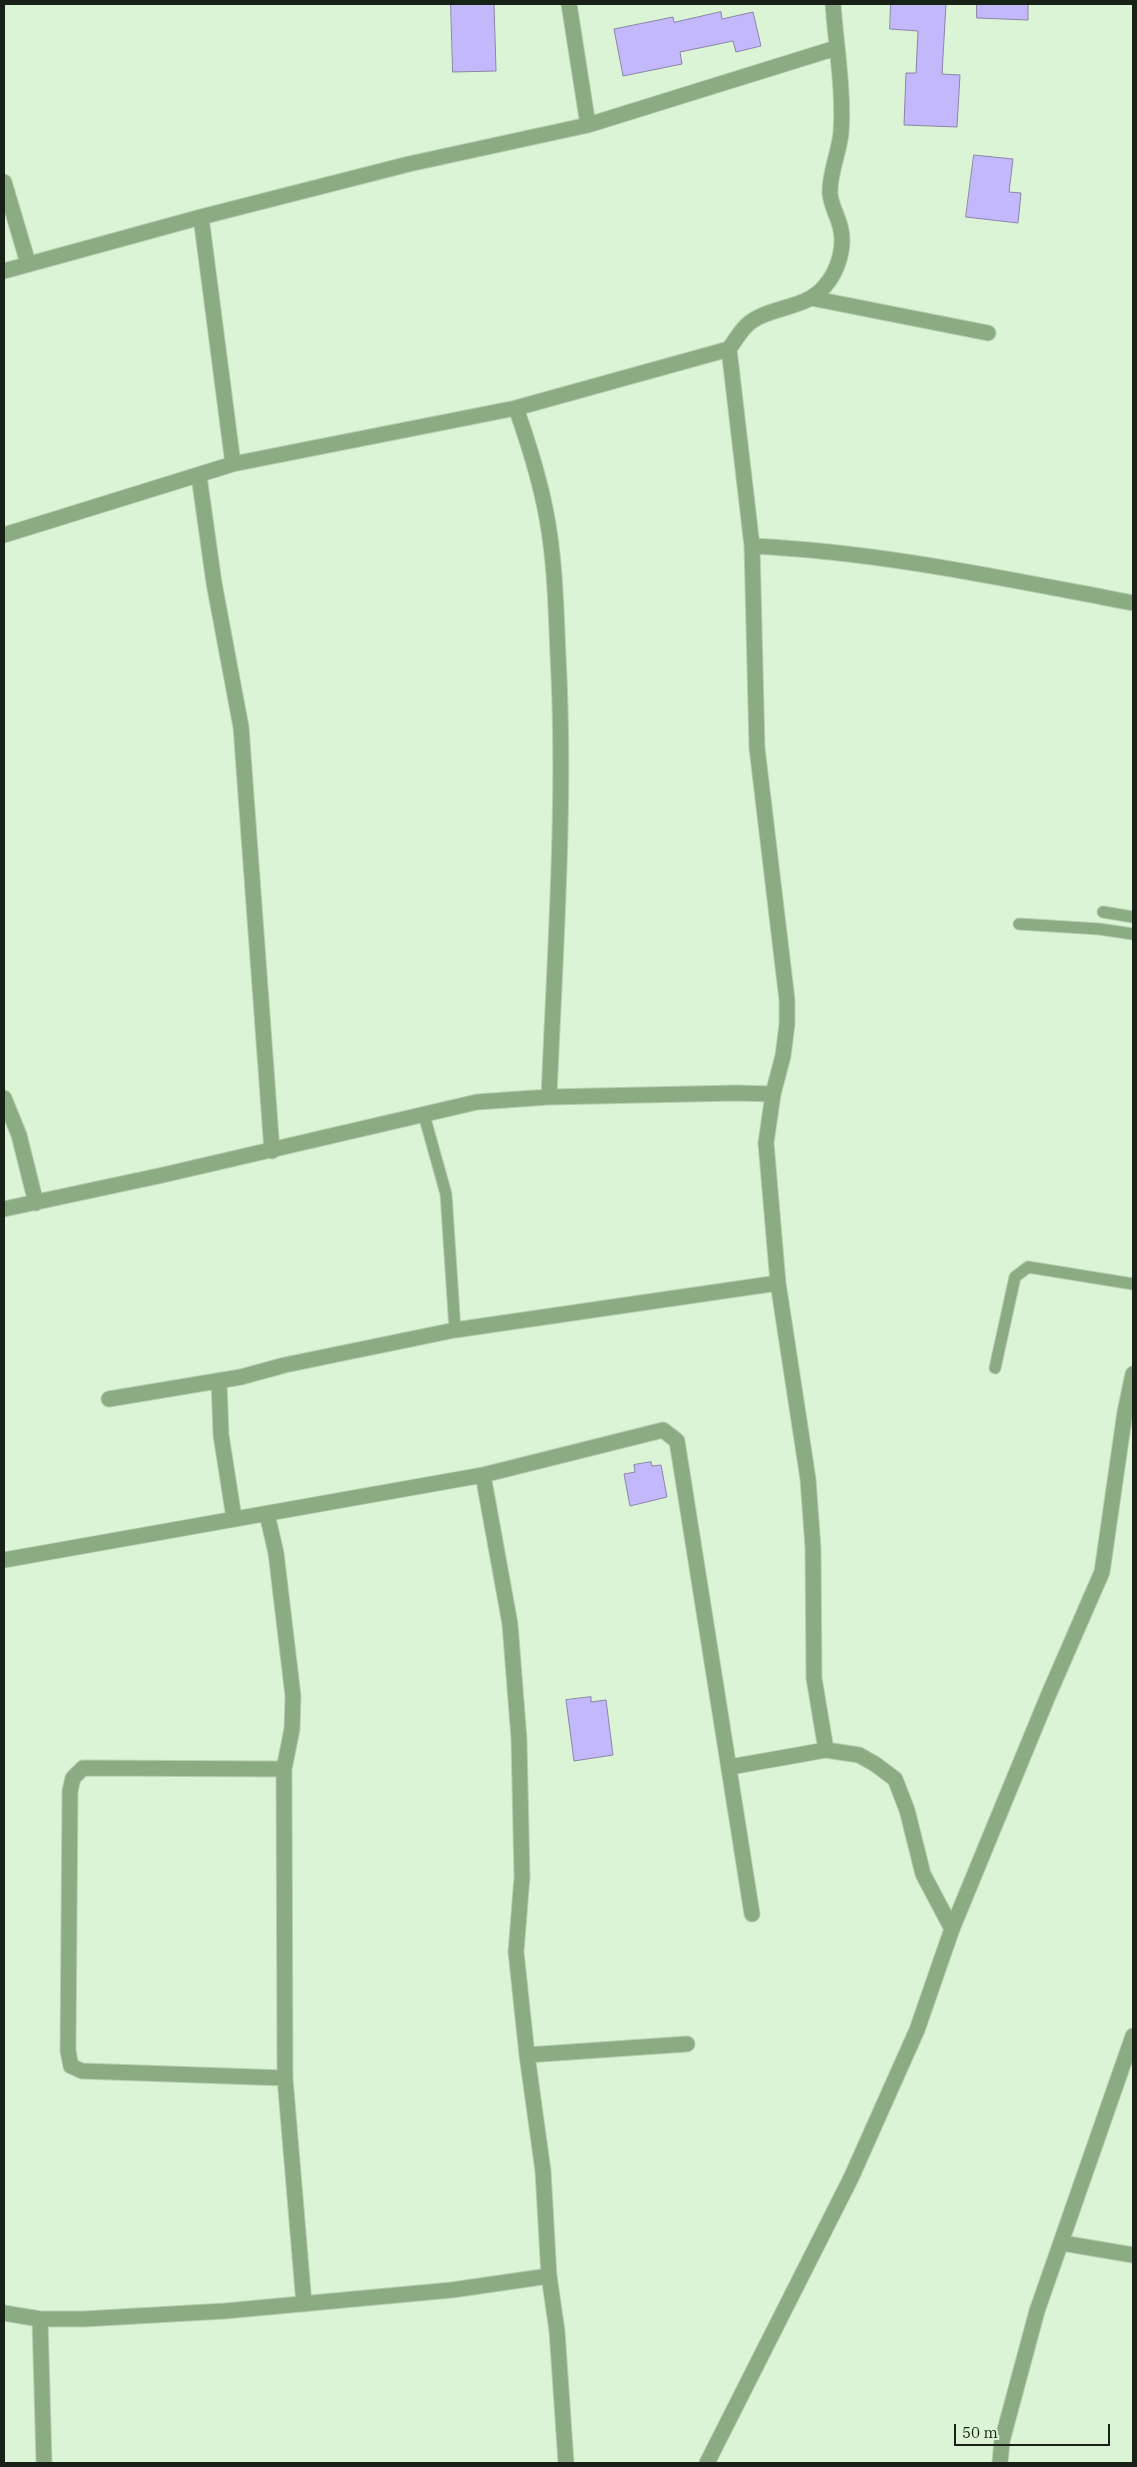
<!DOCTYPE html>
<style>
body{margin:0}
#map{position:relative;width:1137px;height:2467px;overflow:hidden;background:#dbf4d5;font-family:"IBM Plex Serif",serif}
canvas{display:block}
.frame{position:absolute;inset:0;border:5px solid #182116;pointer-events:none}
.scale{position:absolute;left:954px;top:2424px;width:156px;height:22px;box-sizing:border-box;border:2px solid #182116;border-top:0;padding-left:6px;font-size:15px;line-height:18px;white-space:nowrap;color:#182116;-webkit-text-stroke:4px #dbf4d5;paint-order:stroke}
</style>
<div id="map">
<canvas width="1137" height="2467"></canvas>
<div class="frame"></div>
<div class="scale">50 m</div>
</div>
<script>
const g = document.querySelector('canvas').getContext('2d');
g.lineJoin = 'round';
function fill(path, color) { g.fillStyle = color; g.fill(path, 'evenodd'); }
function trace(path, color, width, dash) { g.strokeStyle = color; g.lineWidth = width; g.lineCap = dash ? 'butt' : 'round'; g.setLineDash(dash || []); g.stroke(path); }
const building = new Path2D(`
 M 451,4 L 494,4 L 496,71 L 453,72 Z
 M 891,4 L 946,4 L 942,74 L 960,75 L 957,127 L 904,125 L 906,73 L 916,73 L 918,31 L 890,29 Z
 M 977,4 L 1028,4 L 1028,20 L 977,18 Z
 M 721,12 L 722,19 L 753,12 L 761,46 L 736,52 L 733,41 L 680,52 L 682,64 L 623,76 L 614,29 L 673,17 L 674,22 Z
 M 974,155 L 1013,159 L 1009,192 L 1021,193 L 1018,223 L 966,217 Z
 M 651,1462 L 652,1466 L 661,1465 L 667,1497 L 630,1506 L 624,1474 L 635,1472 L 634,1465 Z
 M 591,1697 L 591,1702 L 606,1700 L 613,1755 L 574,1761 L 566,1700 Z`);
fill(building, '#c4b8fc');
trace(building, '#8a85a6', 1);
const service = new Path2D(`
 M 1103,912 L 1133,917
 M 1019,924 L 1099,929 L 1133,934
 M 424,1115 L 446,1194 L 455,1330
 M 995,1368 L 1015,1277 L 1028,1267 L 1133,1284`);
const minor = new Path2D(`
 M 569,4 L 588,125
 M 4,182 L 28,263
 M 201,217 L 233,464
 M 4,271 L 201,217 L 409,164 L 588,125 L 836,48
 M 811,298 L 988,333
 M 516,408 C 528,442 539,476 546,513 C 555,559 556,608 558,655 C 566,803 555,950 549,1097
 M 199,476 L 214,583 L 241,727 L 272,1151
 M 4,535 L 233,464 L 516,408 L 729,349
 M 752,546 C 881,552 1006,579 1133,603
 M 4,1098 L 19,1135 L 36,1203
 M 4,1209 L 163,1175 L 477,1102 L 549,1097 L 737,1093 L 773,1094
 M 219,1381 L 221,1435 L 234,1518
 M 109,1399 L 241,1377 L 285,1365 L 455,1330 L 778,1283
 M 483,1475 L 510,1624 L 519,1739 L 522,1877 L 516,1952 L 527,2055 L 543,2171 L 549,2276 L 557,2331 L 566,2463
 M 267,1514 L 276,1553 L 293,1696 L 292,1729 L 284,1769 L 285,2078 L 304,2304
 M 4,1560 L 483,1475 L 663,1430 L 677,1441 L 752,1914
 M 826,1750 L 814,1678 L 813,1548 L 808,1479 L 778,1283 L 766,1143 L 773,1094 L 783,1056 L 787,1024 L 787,1000 L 757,748 L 752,546 L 729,349 C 737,338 744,324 757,318 C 779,306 808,307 825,286 C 838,271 846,246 840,226 C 837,214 831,206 830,193 C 829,174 839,153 841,133 C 844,91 836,46 833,4
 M 730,1767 L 826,1750 L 859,1755 L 875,1764 L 895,1779 L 907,1810 L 923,1874 L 952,1929
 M 284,1769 L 83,1768 L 73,1778 L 70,1791 L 68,2051 L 71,2066 L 82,2071 L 285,2078
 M 527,2055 L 687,2044
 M 1062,2243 L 1133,2255
 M 4,2313 L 40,2319 L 84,2319 L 225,2311 L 452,2290 L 549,2276
 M 40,2319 L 44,2463
 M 707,2463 L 851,2178 L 917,2030 L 952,1929 L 1048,1696 L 1102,1572 L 1125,1412 L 1133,1374
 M 1000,2463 L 1002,2441 L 1037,2311 L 1133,2036`);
trace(service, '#b8ceb3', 13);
trace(minor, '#b8ceb3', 17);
trace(service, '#8bac82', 11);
trace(minor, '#8bac82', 15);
</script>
